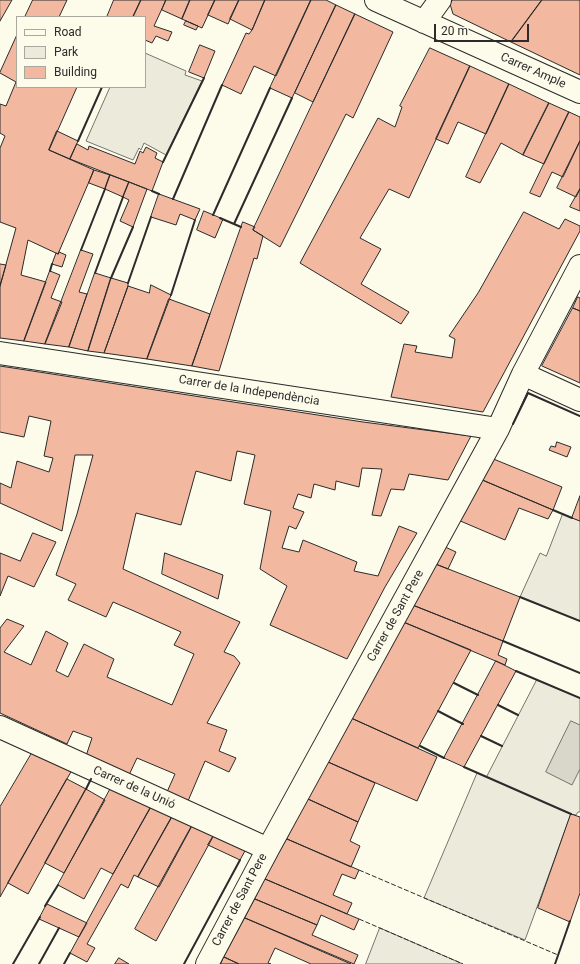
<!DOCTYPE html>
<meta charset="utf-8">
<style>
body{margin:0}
#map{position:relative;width:580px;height:964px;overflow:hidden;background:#fdfbea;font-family:Roboto,sans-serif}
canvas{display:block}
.legend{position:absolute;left:16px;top:16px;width:130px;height:72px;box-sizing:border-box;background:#fdfbea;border:1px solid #a9a89e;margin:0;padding:5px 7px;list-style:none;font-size:12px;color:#2b2b2b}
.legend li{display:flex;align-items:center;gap:8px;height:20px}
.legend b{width:20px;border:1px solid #a9a89e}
.scale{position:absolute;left:434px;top:24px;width:95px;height:18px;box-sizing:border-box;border:2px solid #2b2b2b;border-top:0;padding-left:5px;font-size:12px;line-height:14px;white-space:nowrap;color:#2b2b2b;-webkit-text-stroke:3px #fdfbea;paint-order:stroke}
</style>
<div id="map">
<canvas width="580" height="964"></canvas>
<ul class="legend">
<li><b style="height:5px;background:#fdfbea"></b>Road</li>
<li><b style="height:11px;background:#ecebdb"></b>Park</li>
<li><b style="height:11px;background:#f2b8a0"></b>Building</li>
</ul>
<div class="scale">20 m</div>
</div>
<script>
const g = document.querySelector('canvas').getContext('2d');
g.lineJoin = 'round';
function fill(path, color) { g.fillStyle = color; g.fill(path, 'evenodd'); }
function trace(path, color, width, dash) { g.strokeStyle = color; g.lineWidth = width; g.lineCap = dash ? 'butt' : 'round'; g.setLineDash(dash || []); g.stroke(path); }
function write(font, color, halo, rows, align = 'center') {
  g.font = font + ' Roboto,sans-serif'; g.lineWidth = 3; g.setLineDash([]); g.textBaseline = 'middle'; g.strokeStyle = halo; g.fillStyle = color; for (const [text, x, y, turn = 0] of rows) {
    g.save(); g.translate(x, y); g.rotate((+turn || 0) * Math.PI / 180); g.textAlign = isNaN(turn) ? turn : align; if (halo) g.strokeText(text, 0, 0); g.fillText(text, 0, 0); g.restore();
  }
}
const green = new Path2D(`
 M 145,53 L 186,71 L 185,75 L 202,81 L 166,155 L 144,143 L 141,150 L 139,148 L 133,160 L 86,141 L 110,87 L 145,87 Z
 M 563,514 L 580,521 L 580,621 L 520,597 L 540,553 L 546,556 Z
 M 537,680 L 580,698 L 580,812 L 578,812 L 576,815 L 571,814 L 525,940 L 424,898 L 477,773 L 486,777 Z
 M 380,928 L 463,964 L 366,964 Z`);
fill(green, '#ecebdb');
trace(green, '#74746e', 1);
const water = new Path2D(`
 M 571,721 L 580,725 L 580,769 L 572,785 L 546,772 Z`);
fill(water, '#d8d7c9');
trace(water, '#74746e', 1);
const building = new Path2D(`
 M 0,0 L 12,0 L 0,21 Z
 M 33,0 L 67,0 L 59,17 L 25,17 Z
 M 114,0 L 141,0 L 133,17 L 107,17 Z
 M 141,0 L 166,0 L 154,26 L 172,32 L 168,41 L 156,36 L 152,43 L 145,40 L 145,17 L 133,17 Z
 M 166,0 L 190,0 L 182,19 L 162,10 Z
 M 190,0 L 215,0 L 202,28 L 182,19 Z
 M 215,0 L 239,0 L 228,24 L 208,15 Z
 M 239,0 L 265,0 L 252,30 L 230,19 Z
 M 265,0 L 311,0 L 276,76 L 254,66 L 241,94 L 222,85 L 246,33 L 249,34 L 252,30 Z
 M 311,0 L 326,0 L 336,5 L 292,98 L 270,88 Z
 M 453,0 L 542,0 L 511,42 L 453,14 L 450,4 Z
 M 542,0 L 580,0 L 580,75 L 511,42 Z
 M 336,5 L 355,14 L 313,102 L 295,93 Z
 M 355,14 L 393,32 L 353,118 L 346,114 L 280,247 L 253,230 Z
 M 186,21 L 198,26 L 196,30 L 184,25 Z
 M 17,35 L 17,87 L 77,87 L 49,150 L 94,170 L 58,254 L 28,240 L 21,275 L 46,282 L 24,341 L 0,338 L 0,286 L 16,228 L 0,222 L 0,148 L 5,136 L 0,133 L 0,104 L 6,106 L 16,82 L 0,73 Z
 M 200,45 L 215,51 L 204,78 L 189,72 Z
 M 430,48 L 470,66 L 409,198 L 389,189 L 360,238 L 381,249 L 361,284 L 409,312 L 401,324 L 300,263 L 378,118 L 395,127 L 402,107 L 400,106 Z
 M 470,66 L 509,84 L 486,134 L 458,122 L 448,144 L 436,139 Z
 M 509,84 L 549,103 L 523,155 L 501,143 L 480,183 L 466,177 Z
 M 549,103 L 569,112 L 544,164 L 523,155 Z
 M 569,112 L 580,117 L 580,141 L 563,177 L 552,172 L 540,197 L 530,193 Z
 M 57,131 L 78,141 L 70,159 L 49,150 Z
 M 580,141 L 580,189 L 576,197 L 557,188 Z
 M 77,144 L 88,150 L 89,146 L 135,164 L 140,151 L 143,153 L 146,147 L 157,153 L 155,158 L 163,162 L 152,191 L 70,159 Z
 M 94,170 L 110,175 L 105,189 L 89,183 Z
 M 110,175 L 129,182 L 123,197 L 105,189 Z
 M 129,182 L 147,189 L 133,227 L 120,221 L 129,200 L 123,197 Z
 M 580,189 L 580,211 L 570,207 Z
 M 159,194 L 200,209 L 195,220 L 180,214 L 176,225 L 151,217 Z
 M 204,211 L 223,219 L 215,238 L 197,230 Z
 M 524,212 L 559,229 L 565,219 L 580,226 L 580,231 L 483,412 L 391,397 L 404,344 L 417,346 L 415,352 L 452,358 L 455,339 L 449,336 L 478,293 Z
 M 243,222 L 255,227 L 253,230 L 263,236 L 257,259 L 254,258 L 219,371 L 192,366 Z
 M 81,250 L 93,254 L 79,292 L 87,294 L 69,347 L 45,344 Z
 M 59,252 L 66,255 L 62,267 L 52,264 L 56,253 L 58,254 Z
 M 0,264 L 6,265 L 0,286 Z
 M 50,271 L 60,275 L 51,298 L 62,302 L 45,344 L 24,341 Z
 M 95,273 L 111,278 L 88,351 L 69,347 Z
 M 111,278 L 128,283 L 128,286 L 104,353 L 88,351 Z
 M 151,285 L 171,295 L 147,359 L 104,353 L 128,286 L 149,293 Z
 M 578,297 L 580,298 L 580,311 L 573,308 Z
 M 169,299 L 210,314 L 192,366 L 147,359 Z
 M 573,308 L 580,311 L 580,383 L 542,366 Z
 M 0,366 L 363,422 L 471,436 L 448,480 L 409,474 L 404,490 L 391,489 L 381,516 L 372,515 L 382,469 L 362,468 L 359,487 L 336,481 L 335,490 L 314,484 L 311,498 L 298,494 L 293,508 L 304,512 L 296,529 L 289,526 L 282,548 L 299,552 L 303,540 L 357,562 L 354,571 L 378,576 L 399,526 L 417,533 L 385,587 L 347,659 L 270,625 L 287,586 L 260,569 L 271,511 L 244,504 L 255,455 L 237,451 L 231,481 L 196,471 L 181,525 L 136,513 L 123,569 L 240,622 L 224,652 L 234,656 L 240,663 L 207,723 L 227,730 L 219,751 L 236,758 L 229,772 L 205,761 L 188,801 L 167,792 L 175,774 L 137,758 L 129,775 L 86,756 L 92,738 L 73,731 L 67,744 L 0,713 L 0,628 L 7,619 L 24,626 L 4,652 L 31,665 L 46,631 L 68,643 L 56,671 L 68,677 L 84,644 L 114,659 L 107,677 L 172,705 L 194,654 L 174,645 L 181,632 L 134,611 L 113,602 L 106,617 L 68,600 L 76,584 L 56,575 L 77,514 L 93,455 L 75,455 L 62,531 L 0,503 L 0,483 L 11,488 L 17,461 L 49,472 L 53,458 L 44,456 L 51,421 L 29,416 L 24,437 L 0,432 Z
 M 557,442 L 571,447 L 567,457 L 549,450 L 551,446 L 555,447 Z
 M 491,458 L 562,487 L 553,510 L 480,479 Z
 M 480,479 L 553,510 L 548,519 L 519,508 L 505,540 L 458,520 Z
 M 580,496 L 580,521 L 572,518 Z
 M 33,533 L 56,542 L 34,587 L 8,576 L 0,596 L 0,553 L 20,561 Z
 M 443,546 L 456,552 L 448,569 L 433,563 Z
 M 165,553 L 223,575 L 218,599 L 162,574 Z
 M 433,563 L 520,597 L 503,641 L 410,604 Z
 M 410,604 L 503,641 L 498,655 L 507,659 L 505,665 L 401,621 Z
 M 401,621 L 471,650 L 418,748 L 351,718 Z
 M 496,661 L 516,671 L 464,767 L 444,758 Z
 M 351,718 L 437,757 L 417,801 L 328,762 Z
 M 32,753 L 72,770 L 0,897 L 0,807 Z
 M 328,762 L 375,783 L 358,822 L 308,799 Z
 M 67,779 L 86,789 L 28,894 L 8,883 Z
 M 112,786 L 152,805 L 113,874 L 101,868 L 84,899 L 58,885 Z
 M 86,789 L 105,800 L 64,873 L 45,863 Z
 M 308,799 L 358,822 L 350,841 L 360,846 L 351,867 L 287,839 Z
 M 152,805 L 173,815 L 138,877 L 134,875 L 128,888 L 121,884 L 87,944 L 95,948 L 87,962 L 70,953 L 113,874 Z
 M 571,814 L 580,817 L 580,893 L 570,922 L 538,908 Z
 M 173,815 L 193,824 L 159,887 L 138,877 Z
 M 193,824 L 214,835 L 156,941 L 135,929 Z
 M 214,835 L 246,849 L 240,860 L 208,845 Z
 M 287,839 L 359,870 L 355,879 L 342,874 L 333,895 L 352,903 L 347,914 L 265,879 Z
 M 265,879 L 359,919 L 354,930 L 321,915 L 317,925 L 255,899 Z
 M 255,899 L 317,925 L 312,935 L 358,955 L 354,964 L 245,918 Z
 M 47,904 L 87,923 L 79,937 L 39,919 Z
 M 245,918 L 351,964 L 311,964 L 275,948 L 268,963 L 271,964 L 239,964 L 224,957 Z
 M 224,957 L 239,964 L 221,964 Z
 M 119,958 L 129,964 L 115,964 Z`);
fill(building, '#f2b8a0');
trace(building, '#2b2b2b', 1);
const street = new Path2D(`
 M 376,0 L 580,92
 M 424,22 L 440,0
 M 0,353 L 498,429
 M 523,374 L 580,400
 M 0,727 L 268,849
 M 207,964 L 268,849 L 498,429 L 523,374 L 580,266`);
trace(street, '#2b2b2b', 24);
trace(street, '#fdfbea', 22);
trace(new Path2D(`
 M 359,870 L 558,955
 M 359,919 L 463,964`), '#2b2b2b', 1, [5, 2]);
trace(new Path2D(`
 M 78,141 L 102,87
 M 163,162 L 204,78
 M 152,191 L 159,194
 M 173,199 L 222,85
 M 213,215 L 270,88
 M 220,218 L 241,227
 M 234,224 L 292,98
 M 81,250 L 105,189
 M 50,271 L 52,264
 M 95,273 L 123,197
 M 111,278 L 133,227
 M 128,283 L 151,217
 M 171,295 L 195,220
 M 513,424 L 528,393 L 580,416
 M 553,510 L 572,518
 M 520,597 L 580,621
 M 503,641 L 580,673
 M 516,671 L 580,698
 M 454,683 L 478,695
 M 498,705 L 518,715
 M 438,711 L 463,724
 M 481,736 L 502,746
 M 420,746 L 444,758
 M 464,767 L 571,814
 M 86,789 L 91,779
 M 45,906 L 58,885
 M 13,964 L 40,917
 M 39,964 L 59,928
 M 64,964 L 70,953
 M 184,964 L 240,860
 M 555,964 L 570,921`), '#2b2b2b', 2);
write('12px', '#2b2b2b', '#fdfbea', [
 ["Carrer Ample",533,71,24],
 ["Carrer de la Independència",249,391,9],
 ["Carrer de Sant Pere",396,616,-61],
 ["Carrer de la Unió",134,788,24],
 ["Carrer de Sant Pere",240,900,-62]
]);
</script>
